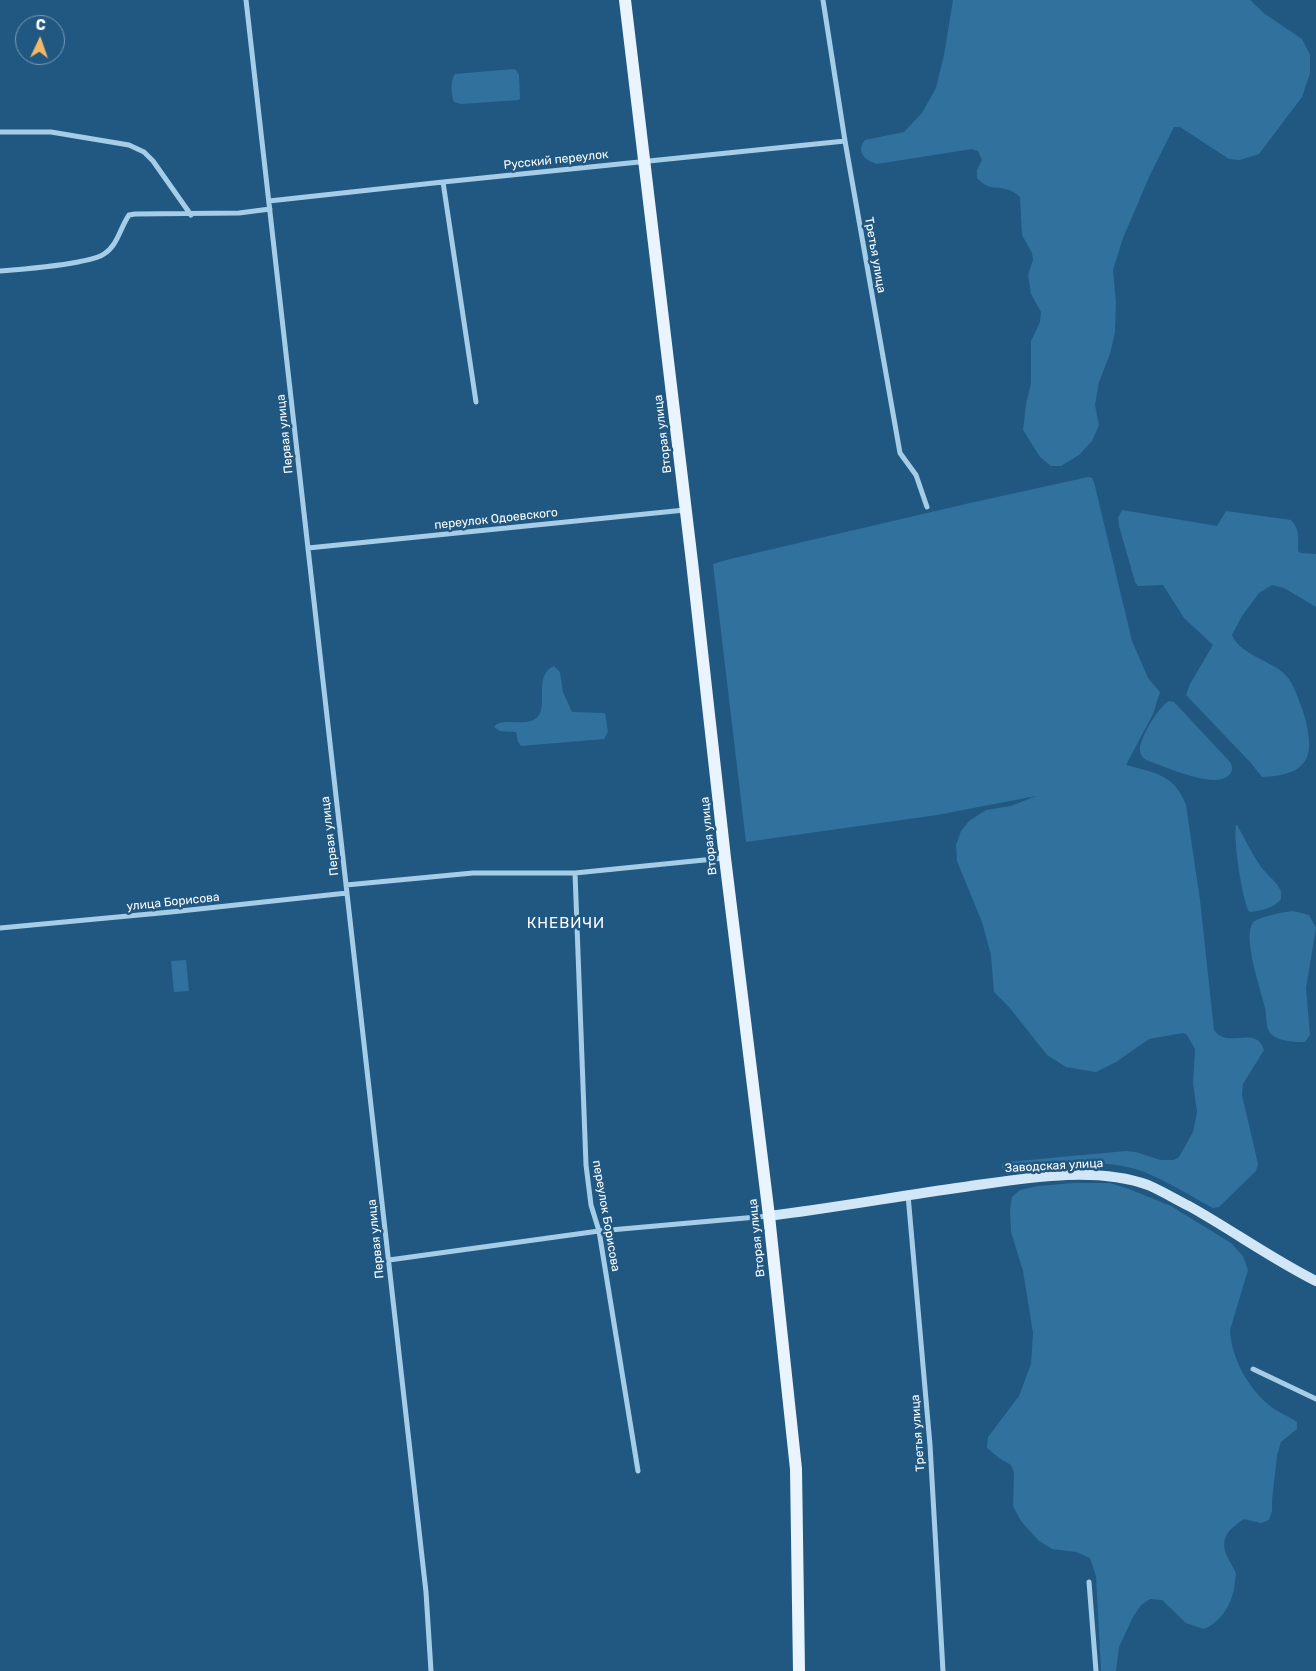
<!DOCTYPE html>
<meta charset="utf-8">
<style>
body{margin:0}
#map{position:relative;width:1316px;height:1671px;overflow:hidden;background:#205882;font-family:Rubik,sans-serif}
canvas{display:block}
.north{position:absolute;left:15px;top:15px;width:50px;height:50px;box-sizing:border-box;background:#205882;border:1px solid #799bb4;border-radius:50%;rotate:3deg;font-size:14px;font-weight:700;line-height:20px;text-align:center;color:#fff}
.north::after{content:'';display:block;margin:auto;width:18px;height:22px;background:#f6b867;clip-path:polygon(50% 0,100% 100%,50% 72%,0 100%)}
</style>
<div id="map">
<canvas width="1316" height="1671"></canvas>
<div class="north">С</div>
</div>
<script>
const g = document.querySelector('canvas').getContext('2d');
g.lineJoin = 'round';
function fill(path, color) { g.fillStyle = color; g.fill(path, 'evenodd'); }
function trace(path, color, width, dash) { g.strokeStyle = color; g.lineWidth = width; g.lineCap = dash ? 'butt' : 'round'; g.setLineDash(dash || []); g.stroke(path); }
function write(font, color, halo, rows, align = 'center') {
  g.font = font + ' Rubik,sans-serif'; g.lineWidth = 5; g.setLineDash([]); g.textBaseline = 'middle'; g.strokeStyle = halo; g.fillStyle = color; for (const [text, x, y, turn = 0] of rows) {
    g.save(); g.translate(x, y); g.rotate((+turn || 0) * Math.PI / 180); g.textAlign = isNaN(turn) ? turn : align; if (halo) g.strokeText(text, 0, 0); g.fillText(text, 0, 0); g.restore();
  }
}
fill(new Path2D(`
 M 953,0 L 1250,0 L 1265,14 L 1302,39 L 1310,55 L 1310,73 L 1302,97 L 1259,154 L 1240,160 L 1229,159 L 1180,127 L 1174,127 L 1150,175 L 1123,238 L 1113,270 L 1116,303 L 1115,332 L 1110,354 L 1099,382 L 1095,405 L 1099,425 L 1092,441 L 1079,455 L 1061,466 L 1051,466 L 1040,457 L 1023,430 L 1026,404 L 1031,383 L 1031,341 L 1040,322 L 1041,312 L 1031,294 L 1028,275 L 1033,260 L 1032,253 L 1022,235 L 1020,197 C 1003,181 992,195 977,178 L 977,170 L 982,160 L 978,151 L 972,149 L 877,164 C 866,161 855,152 865,140 L 904,132 L 922,113 L 936,88 L 944,55 Z
 M 513,69 L 516,70 L 519,75 L 520,98 L 519,100 L 461,104 L 454,102 C 451,94 450,81 455,74 Z
 M 1088,477 L 1092,478 L 1094,482 L 1132,641 L 1148,678 L 1160,692 L 1153,714 L 1126,765 C 1155,773 1174,774 1186,805 L 1200,900 L 1214,1030 C 1228,1050 1256,1024 1264,1050 L 1243,1084 L 1242,1095 L 1258,1164 L 1256,1171 L 1219,1207 L 1213,1208 C 1192,1197 1172,1184 1151,1175 C 1108,1155 1052,1166 1006,1170 L 1002,1168 L 1002,1164 L 1007,1162 L 1126,1151 L 1136,1152 L 1160,1160 L 1174,1160 L 1179,1157 L 1193,1132 L 1197,1112 L 1193,1083 L 1195,1049 L 1187,1035 L 1183,1033 L 1149,1039 L 1116,1062 L 1096,1072 L 1066,1067 L 1047,1055 L 1009,1007 L 994,992 L 991,955 L 982,922 L 957,861 L 956,845 L 961,831 L 969,821 L 986,810 L 1011,806 L 1036,796 L 937,815 L 746,842 L 713,564 L 730,559 L 970,503 Z
 M 1122,510 L 1217,526 L 1226,511 L 1291,520 C 1300,528 1298,540 1298,551 L 1301,553 L 1316,554 L 1316,607 L 1284,588 L 1272,585 L 1259,593 L 1242,616 L 1232,635 C 1240,656 1278,662 1289,679 C 1295,688 1299,701 1303,711 C 1316,755 1311,775 1262,777 L 1250,762 L 1186,695 L 1190,684 L 1213,645 L 1184,618 L 1163,585 L 1138,586 L 1135,582 L 1119,526 L 1118,518 Z
 M 554,666 L 560,672 L 563,692 L 572,712 L 605,713 L 608,732 L 604,739 L 521,746 L 518,742 L 516,732 L 500,731 L 494,727 C 502,715 532,731 540,713 C 546,700 535,674 554,666 Z
 M 1169,701 L 1174,702 L 1230,762 C 1233,767 1233,772 1228,776 C 1214,789 1163,766 1146,760 C 1142,757 1140,754 1140,750 C 1139,739 1159,706 1169,701 Z
 M 1236,825 L 1237,825 C 1245,839 1252,854 1261,867 C 1266,874 1275,880 1279,888 C 1282,891 1281,895 1281,899 C 1275,908 1260,911 1250,912 L 1248,910 C 1242,895 1233,841 1236,825 Z
 M 1293,911 L 1309,915 L 1316,928 L 1306,988 L 1310,1035 L 1305,1042 C 1294,1042 1280,1042 1271,1034 C 1265,1028 1267,1016 1265,1008 C 1261,990 1242,938 1253,922 C 1266,915 1279,913 1293,911 Z
 M 186,960 L 189,991 L 174,992 L 171,961 Z
 M 1074,1183 L 1110,1183 L 1129,1189 L 1171,1206 L 1231,1243 L 1243,1256 L 1248,1270 L 1230,1330 C 1231,1357 1248,1388 1269,1405 C 1277,1412 1288,1416 1297,1422 L 1297,1429 L 1281,1442 L 1277,1456 L 1272,1500 L 1272,1511 L 1269,1520 L 1261,1523 L 1244,1519 C 1227,1530 1218,1540 1229,1560 C 1231,1564 1235,1570 1236,1574 C 1236,1577 1235,1579 1235,1582 C 1233,1602 1223,1621 1204,1629 L 1186,1623 L 1162,1600 L 1150,1599 L 1141,1605 L 1133,1617 L 1119,1647 L 1116,1671 L 1101,1671 L 1096,1576 L 1090,1558 L 1076,1552 L 1052,1549 L 1038,1540 L 1021,1521 L 1013,1506 L 1014,1473 L 1011,1465 L 999,1458 L 987,1448 L 988,1437 L 1019,1396 L 1031,1364 L 1033,1333 L 1023,1271 L 1011,1232 L 1010,1210 L 1012,1197 L 1020,1190 L 1038,1186 Z`), '#30719e');
trace(new Path2D(`
 M 246,0 L 426,1592 L 431,1671
 M 823,0 L 845,141 L 900,453 L 916,475 L 927,507
 M 0,132 L 51,132 L 129,145 L 144,152 L 153,161 L 191,215
 M 443,182 L 476,402
 M 269,201 L 443,182 L 845,141
 M 0,271 C 26,269 52,267 78,262 C 86,260 97,259 104,254 C 118,245 120,228 129,215 L 135,214 L 239,213 L 270,209
 M 308,548 L 685,510
 M 575,873 L 586,1165 L 591,1205 L 599,1231 L 638,1471
 M 346,885 L 473,873 L 575,873 L 724,858
 M 0,928 L 171,912 L 347,893
 M 908,1195 L 930,1445 L 943,1671
 M 389,1260 L 599,1231 L 768,1216
 M 1253,1369 L 1316,1399
 M 1089,1582 L 1096,1671`), '#a6cde8', 5);
trace(new Path2D(`
 M 769,1216 C 834,1208 899,1196 964,1187 C 1021,1179 1093,1165 1148,1185 C 1162,1191 1175,1199 1189,1206 C 1232,1230 1272,1259 1316,1281`), '#d1e7f7', 10);
trace(new Path2D(`
 M 625,0 L 692,562 L 725,858 L 769,1216 L 796,1469 L 799,1671`), '#e9f4fe', 12);
write('12px', '#fff', '#205882', [
 ["Русский переулок",556,160,-6],
 ["Третья улица",875,255,80],
 ["Первая улица",285,434,-96],
 ["Вторая улица",663,434,-97],
 ["переулок Одоевского",496,519,-6],
 ["Первая улица",330,836,-97],
 ["Вторая улица",709,836,-96],
 ["улица Борисова",173,902,-6],
 ["Заводская улица",1054,1166,-3],
 ["переулок Борисова",606,1216,80],
 ["Вторая улица",757,1238,-96],
 ["Первая улица",376,1239,-96],
 ["Третья улица",918,1433,-94]
]);
g.letterSpacing = '1px';
write('15px', '#fff', '#205882', [
 ["КНЕВИЧИ",566,924]
]);
g.letterSpacing = '0px';
</script>
